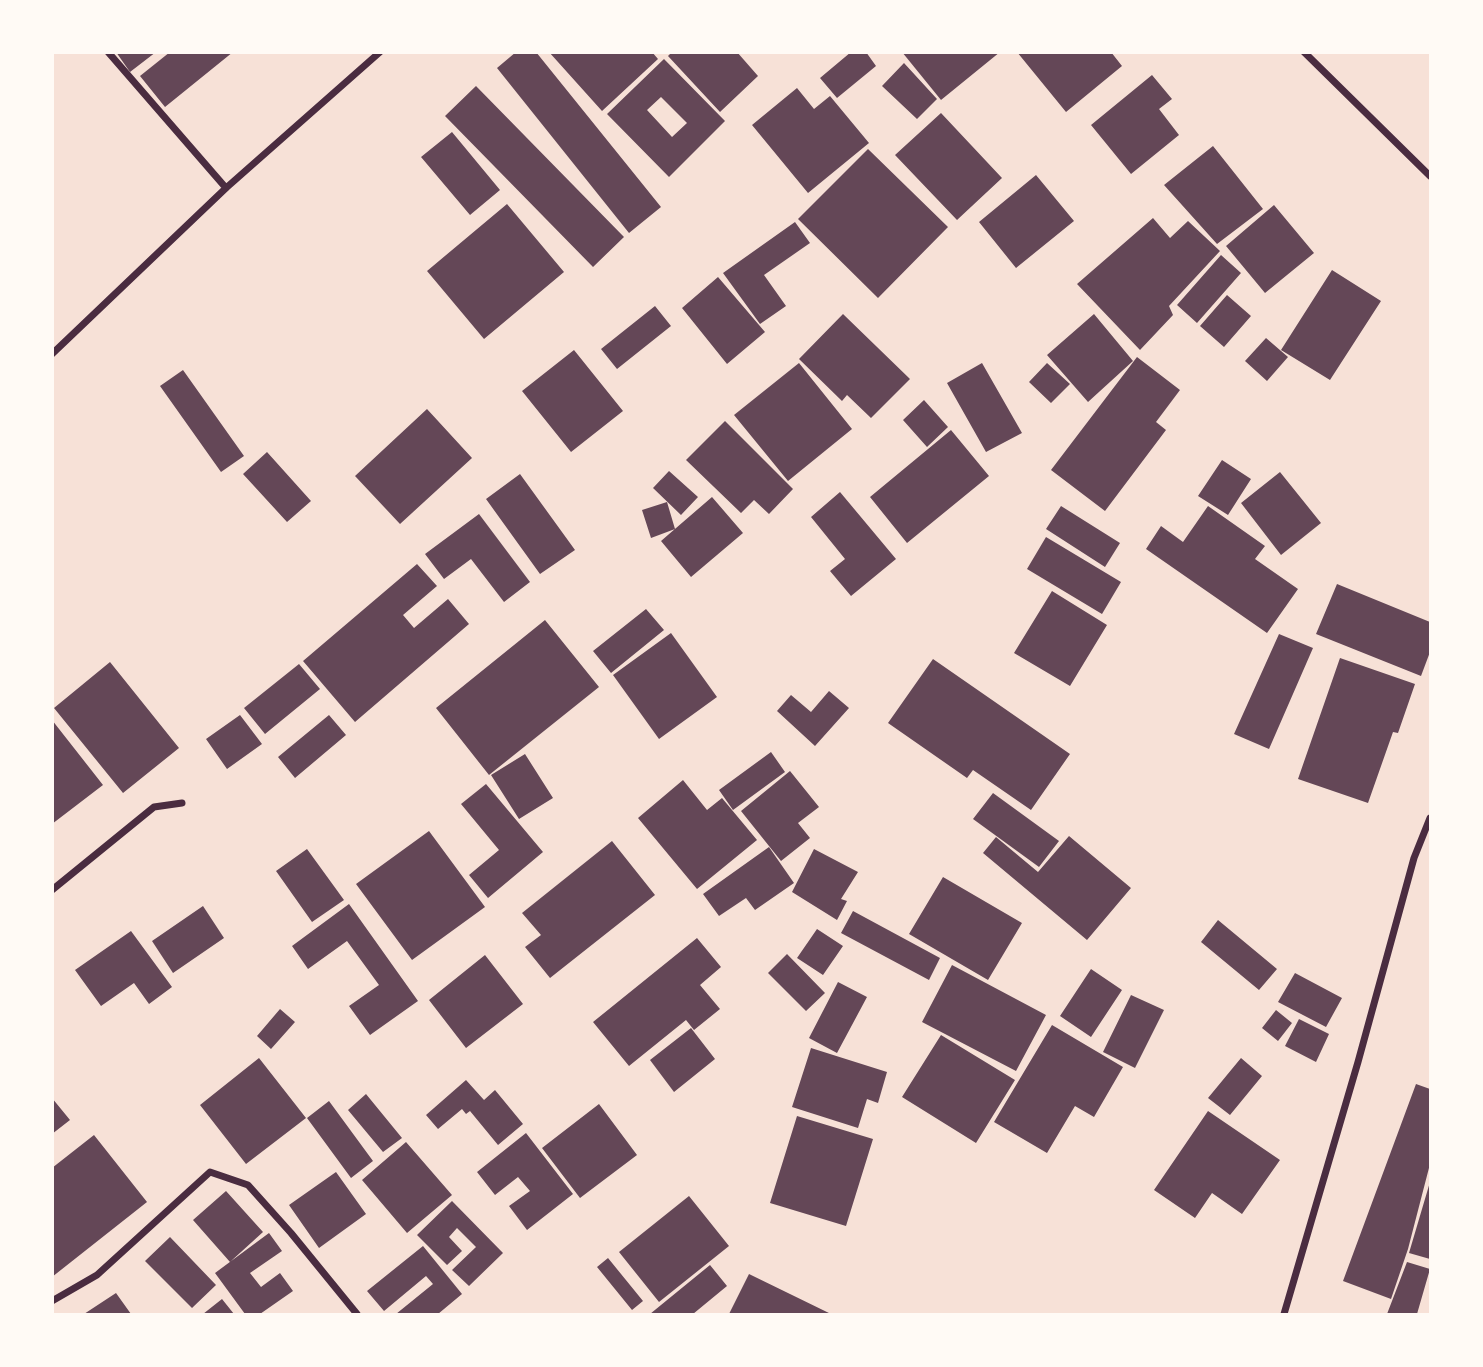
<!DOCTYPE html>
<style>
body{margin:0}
#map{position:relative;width:1483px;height:1367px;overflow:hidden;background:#f7e1d7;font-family:"Fira Sans Condensed",sans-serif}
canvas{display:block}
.frame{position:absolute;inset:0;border:54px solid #fffaf5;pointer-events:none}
</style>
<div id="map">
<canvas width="1483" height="1367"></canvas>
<div class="frame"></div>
</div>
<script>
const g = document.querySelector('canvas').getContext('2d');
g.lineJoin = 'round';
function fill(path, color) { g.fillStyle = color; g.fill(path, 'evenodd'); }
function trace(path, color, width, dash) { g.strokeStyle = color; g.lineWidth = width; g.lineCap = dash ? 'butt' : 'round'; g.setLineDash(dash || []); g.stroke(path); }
fill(new Path2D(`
 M 116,52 L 156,52 L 130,72 Z
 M 170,52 L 233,52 L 165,107 L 140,76 Z
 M 516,52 L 536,52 L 661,207 L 629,233 L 497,68 Z
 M 549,52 L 652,52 L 658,59 L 602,111 Z
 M 672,52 L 737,52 L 758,76 L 720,112 L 668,56 Z
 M 851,52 L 866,52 L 876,66 L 837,98 L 820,78 Z
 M 902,52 L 1000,52 L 941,100 Z
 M 1017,52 L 1111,52 L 1122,66 L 1066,112 Z
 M 664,59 L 725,121 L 669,177 L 607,114 ZM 661,97 L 687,123 L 672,137 L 647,110 Z
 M 904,63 L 937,99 L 917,119 L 882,86 Z
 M 1152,75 L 1172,99 L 1159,109 L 1179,135 L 1131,174 L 1091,125 Z
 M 476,86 L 624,237 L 593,267 L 445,116 Z
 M 797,88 L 814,109 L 830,96 L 869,143 L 808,193 L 752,125 Z
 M 941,113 L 1002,178 L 957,220 L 895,155 Z
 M 452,132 L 500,190 L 470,215 L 421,157 Z
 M 1213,146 L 1263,209 L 1217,244 L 1164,185 Z
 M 868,149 L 948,227 L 878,298 L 798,219 Z
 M 1036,175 L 1074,221 L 1016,268 L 979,222 Z
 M 507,204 L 564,272 L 484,339 L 427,271 Z
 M 1274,205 L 1314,253 L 1265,293 L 1226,246 Z
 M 1153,218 L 1170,238 L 1188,221 L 1220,251 L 1169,306 L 1173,315 L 1140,350 L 1077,284 Z
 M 795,222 L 810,243 L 764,275 L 786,306 L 760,324 L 723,273 Z
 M 1221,255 L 1241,273 L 1197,323 L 1177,305 Z
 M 1332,270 L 1381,301 L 1330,380 L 1281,350 Z
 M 718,277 L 765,332 L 727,364 L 682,308 Z
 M 1227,295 L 1251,316 L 1224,347 L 1200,326 Z
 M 655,306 L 671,326 L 617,369 L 601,349 Z
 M 843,314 L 910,379 L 871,418 L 847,395 L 842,401 L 799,359 Z
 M 1094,314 L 1133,361 L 1088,402 L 1047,355 Z
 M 1266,338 L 1288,357 L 1267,381 L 1245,361 Z
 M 574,350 L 623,411 L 571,452 L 522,391 Z
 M 1137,357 L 1180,390 L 1156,422 L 1166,430 L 1105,511 L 1051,470 Z
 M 799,363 L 852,429 L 788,481 L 734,415 Z
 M 982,363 L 1022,433 L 986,452 L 947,383 Z
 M 1047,363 L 1070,384 L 1051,403 L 1029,382 Z
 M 183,370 L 244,456 L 221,472 L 160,386 Z
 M 924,400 L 948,427 L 927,447 L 903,420 Z
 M 427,409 L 472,458 L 400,524 L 355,476 Z
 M 725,421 L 793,489 L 769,514 L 754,500 L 741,513 L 686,460 Z
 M 951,430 L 989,476 L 907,543 L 870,497 Z
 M 267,452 L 311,501 L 287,522 L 243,474 Z
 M 1222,460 L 1251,479 L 1228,515 L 1198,496 Z
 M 669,471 L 698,497 L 681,515 L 653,488 Z
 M 1280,472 L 1321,523 L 1281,555 L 1241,503 Z
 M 520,474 L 575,550 L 540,574 L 486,499 Z
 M 840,492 L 896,559 L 851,596 L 830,571 L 845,559 L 811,517 Z
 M 712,497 L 743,533 L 691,577 L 661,541 Z
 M 667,502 L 675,529 L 651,538 L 642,510 Z
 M 1061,506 L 1120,543 L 1105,567 L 1046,529 Z
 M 1208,506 L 1265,546 L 1255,559 L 1298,589 L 1267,633 L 1146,549 L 1161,526 L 1183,542 Z
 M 479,514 L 530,582 L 504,602 L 471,559 L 444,579 L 425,554 Z
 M 1046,537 L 1121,582 L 1102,614 L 1027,569 Z
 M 417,564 L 437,586 L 403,615 L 414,628 L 448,599 L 469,624 L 355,722 L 303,661 Z
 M 1337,584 L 1430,622 L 1430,652 L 1421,676 L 1316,634 Z
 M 1052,591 L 1107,625 L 1070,686 L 1014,653 Z
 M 646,609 L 664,630 L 611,673 L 593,651 Z
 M 545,620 L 599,687 L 489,775 L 436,708 Z
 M 671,633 L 717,697 L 659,739 L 613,675 Z
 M 1279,634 L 1313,648 L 1269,749 L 1234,734 Z
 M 1340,658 L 1415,684 L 1398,733 L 1393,732 L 1368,803 L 1298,779 Z
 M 933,659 L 1070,754 L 1031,810 L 973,770 L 967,778 L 888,723 Z
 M 110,662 L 179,748 L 123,793 L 54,708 Z
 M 299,664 L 320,689 L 265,734 L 244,708 Z
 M 829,691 L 849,708 L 815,746 L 777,711 L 791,695 L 811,712 Z
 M 240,715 L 262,744 L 227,769 L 206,739 Z
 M 329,715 L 346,735 L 295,778 L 278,757 Z
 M 52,720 L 103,785 L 52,824 Z
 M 771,752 L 785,772 L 733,810 L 719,790 Z
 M 525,754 L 553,798 L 519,819 L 491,775 Z
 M 790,771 L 819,807 L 798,823 L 810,838 L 781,861 L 741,811 Z
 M 683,780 L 707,810 L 722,798 L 757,840 L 697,889 L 638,818 Z
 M 486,784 L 543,852 L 488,898 L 469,875 L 499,850 L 461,804 Z
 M 993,793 L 1059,841 L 1039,867 L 973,819 Z
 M 429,831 L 485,907 L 412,960 L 356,884 Z
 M 1069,836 L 1131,888 L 1087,940 L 983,853 L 996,837 L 1038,872 Z
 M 612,841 L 655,895 L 550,978 L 525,947 L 541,935 L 522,913 Z
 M 769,847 L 794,883 L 755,910 L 746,898 L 719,916 L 703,894 Z
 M 307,849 L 344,900 L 312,922 L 276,871 Z
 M 814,849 L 858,872 L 841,899 L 847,901 L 837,920 L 792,892 Z
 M 943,877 L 1022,923 L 988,980 L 909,934 Z
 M 349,904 L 418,1001 L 370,1035 L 349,1006 L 379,985 L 347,941 L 308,969 L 292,946 Z
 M 203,906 L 224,938 L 173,973 L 152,941 Z
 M 853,911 L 940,958 L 929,980 L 841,933 Z
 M 1218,920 L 1277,969 L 1259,990 L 1201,942 Z
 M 817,929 L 843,946 L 823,975 L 797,958 Z
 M 131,931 L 172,987 L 149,1004 L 134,983 L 101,1006 L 75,970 Z
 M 697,938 L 721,967 L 700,985 L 720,1009 L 694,1030 L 686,1020 L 629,1066 L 593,1022 Z
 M 787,954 L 825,993 L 806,1011 L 768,973 Z
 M 485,955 L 523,1004 L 466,1048 L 429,1000 Z
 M 952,965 L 1046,1015 L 1016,1071 L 922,1022 Z
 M 1091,969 L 1122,990 L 1091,1037 L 1060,1016 Z
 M 1295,973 L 1342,998 L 1326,1027 L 1278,1002 Z
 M 838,982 L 867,997 L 837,1053 L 809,1038 Z
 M 1131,995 L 1164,1010 L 1135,1068 L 1103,1052 Z
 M 280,1009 L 295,1022 L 271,1049 L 257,1036 Z
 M 1276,1010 L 1292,1023 L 1278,1041 L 1262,1028 Z
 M 1299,1019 L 1329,1034 L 1316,1062 L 1285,1046 Z
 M 1052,1025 L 1123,1067 L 1094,1117 L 1075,1106 L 1047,1153 L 994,1122 Z
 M 691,1028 L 715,1059 L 674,1092 L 650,1060 Z
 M 941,1035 L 1015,1080 L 976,1143 L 902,1097 Z
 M 811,1048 L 887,1072 L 878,1103 L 867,1099 L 858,1128 L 792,1107 Z
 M 259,1058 L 306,1118 L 246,1164 L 200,1105 Z
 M 1241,1058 L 1262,1076 L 1230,1115 L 1208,1098 Z
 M 466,1080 L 484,1100 L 495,1090 L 523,1124 L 498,1145 L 470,1111 L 466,1114 L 462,1109 L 438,1129 L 426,1115 Z
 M 1416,1084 L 1430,1089 L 1430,1164 L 1408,1249 L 1391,1299 L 1343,1281 Z
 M 366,1094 L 402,1138 L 383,1152 L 348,1110 Z
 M 52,1098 L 70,1120 L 52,1134 Z
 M 329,1101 L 373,1161 L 351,1178 L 307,1118 Z
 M 599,1104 L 637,1155 L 580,1198 L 542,1148 Z
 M 1208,1111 L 1280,1160 L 1242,1214 L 1212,1193 L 1195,1218 L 1154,1190 Z
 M 797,1116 L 873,1139 L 846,1226 L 770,1203 Z
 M 526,1133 L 573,1194 L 527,1230 L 509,1206 L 530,1191 L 518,1177 L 495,1195 L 477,1172 Z
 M 94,1135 L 147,1202 L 52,1277 L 52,1168 Z
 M 406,1142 L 452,1195 L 407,1233 L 362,1180 Z
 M 336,1172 L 366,1214 L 319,1248 L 289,1205 Z
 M 1430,1182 L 1430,1259 L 1409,1253 Z
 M 226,1191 L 263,1232 L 230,1262 L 193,1220 Z
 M 689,1196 L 729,1246 L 659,1302 L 619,1252 Z
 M 452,1201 L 503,1253 L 469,1286 L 452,1270 L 476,1247 L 457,1228 L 449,1237 L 462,1251 L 447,1265 L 417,1235 Z
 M 269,1233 L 282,1251 L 250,1273 L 261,1287 L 280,1273 L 293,1291 L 260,1314 L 245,1314 L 215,1273 Z
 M 170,1237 L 216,1285 L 192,1308 L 145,1261 Z
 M 423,1246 L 462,1294 L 438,1314 L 396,1314 L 433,1284 L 426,1276 L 384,1311 L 367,1291 Z
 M 608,1258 L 643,1301 L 632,1310 L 597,1267 Z
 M 1407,1262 L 1430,1269 L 1417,1314 L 1387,1314 Z
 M 710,1265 L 727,1286 L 693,1314 L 650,1314 Z
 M 749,1274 L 831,1314 L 729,1314 Z
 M 116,1293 L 131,1314 L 84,1314 Z
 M 222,1299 L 234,1314 L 203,1314 Z`), '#644757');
trace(new Path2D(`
 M 108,52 L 226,188
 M 1304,52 L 1430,176
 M 52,354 L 226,188 L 380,52
 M 52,890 L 154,807 L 182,803
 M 52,1301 L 97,1275 L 210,1172 L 248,1185 L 291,1233 L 357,1314
 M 1284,1314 L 1358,1062 L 1414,858 L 1430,818`), '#4a2c40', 7);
</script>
